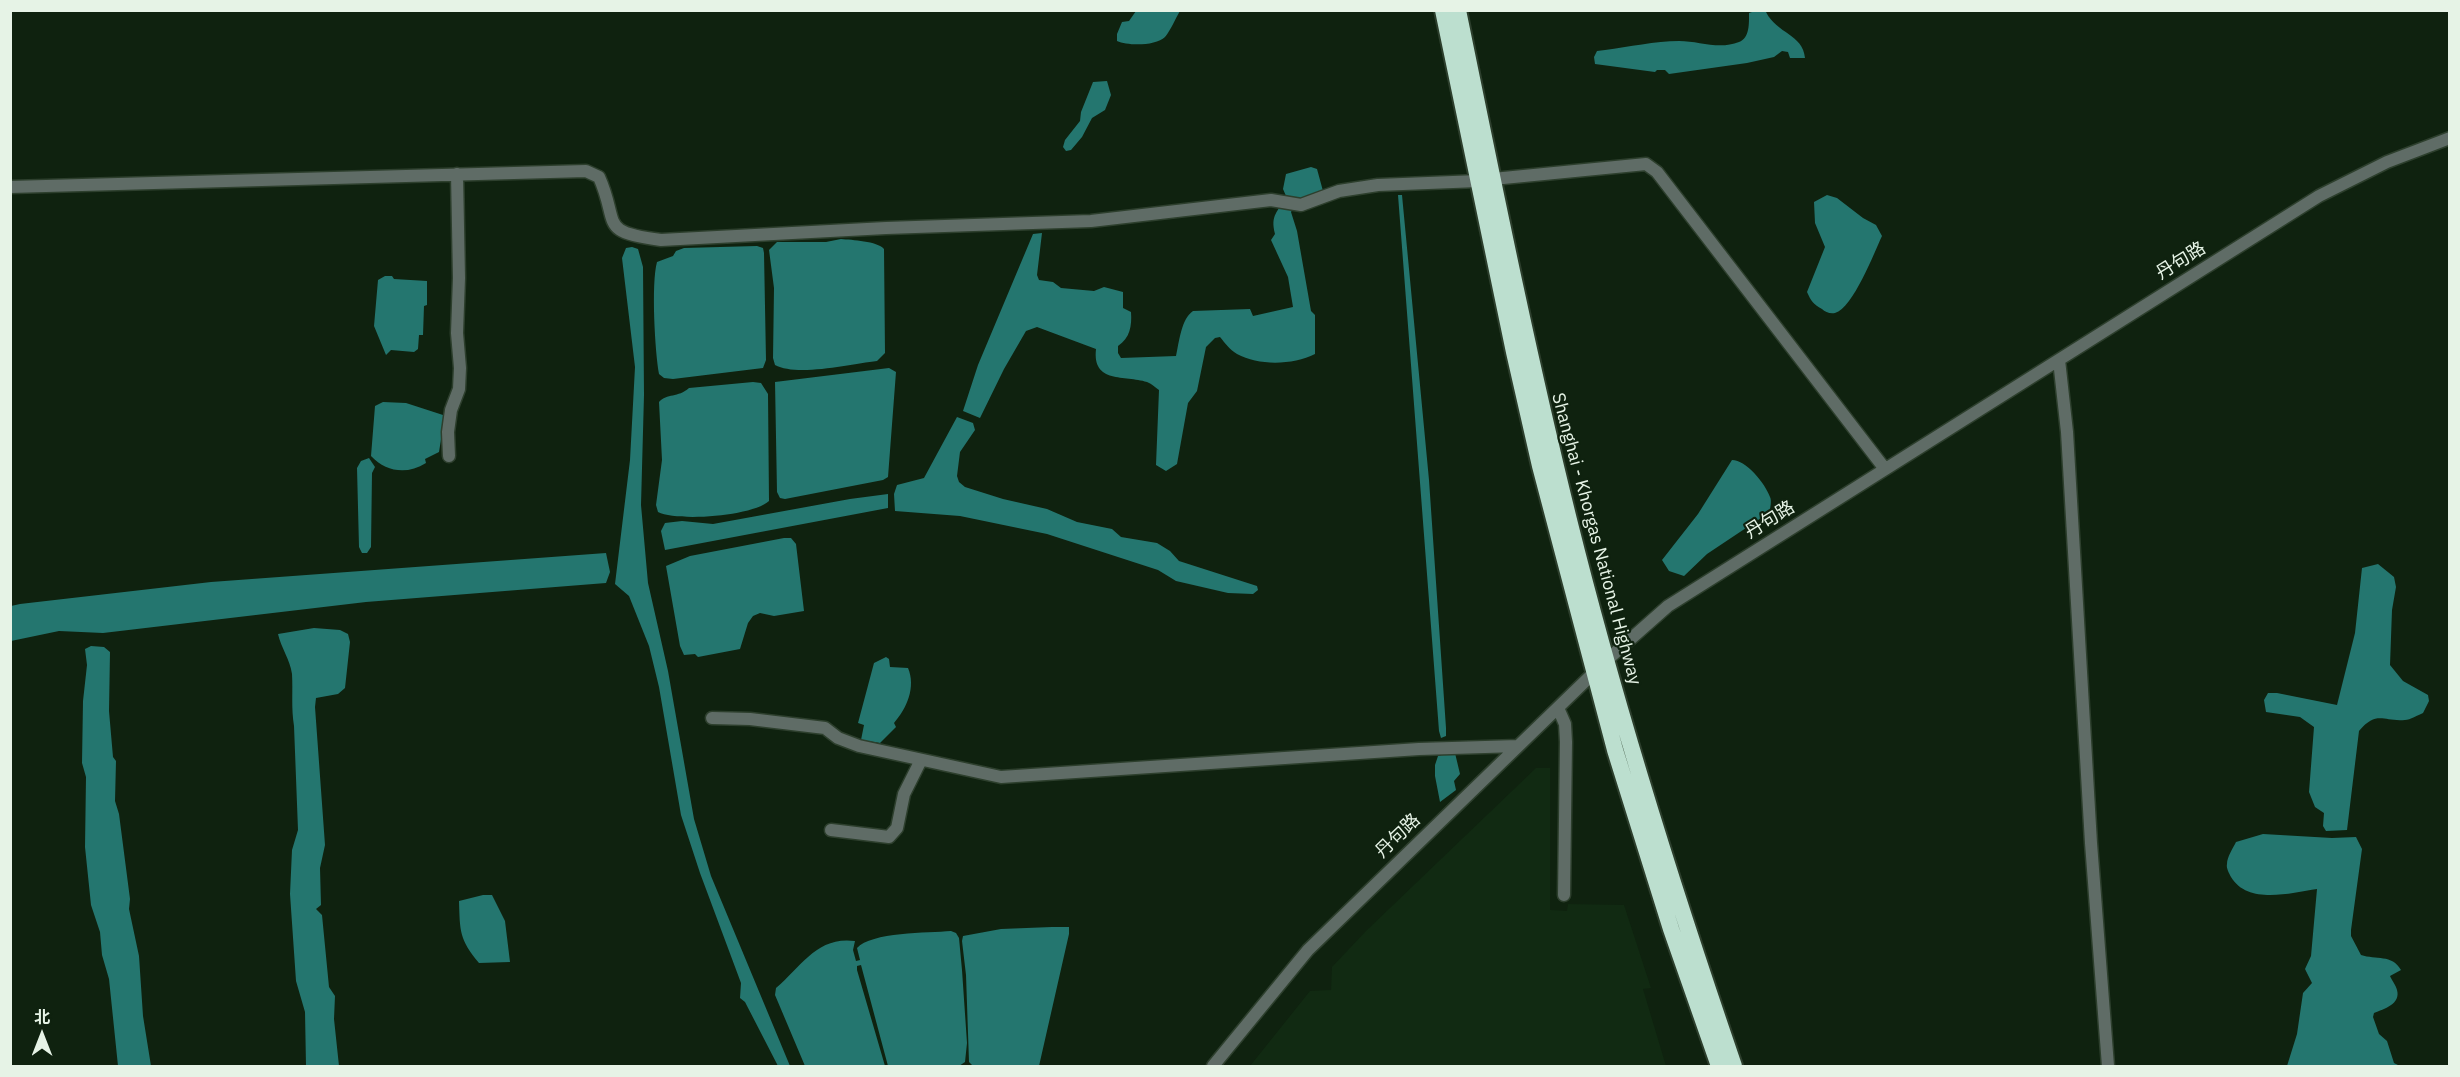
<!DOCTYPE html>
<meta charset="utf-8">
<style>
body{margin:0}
#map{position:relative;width:2460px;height:1077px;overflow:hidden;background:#0f220f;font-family:"IBM Plex Sans","Noto Sans SC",sans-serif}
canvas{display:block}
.frame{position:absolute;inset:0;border:12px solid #e6f3e6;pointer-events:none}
.north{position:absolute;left:12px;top:1005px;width:60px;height:60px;-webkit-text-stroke:4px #0f220f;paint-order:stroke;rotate:0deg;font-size:16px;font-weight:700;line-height:24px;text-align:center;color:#e6f3e6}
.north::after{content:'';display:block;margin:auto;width:21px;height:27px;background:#e6f3e6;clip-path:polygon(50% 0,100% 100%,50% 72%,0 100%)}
</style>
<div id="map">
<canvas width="2460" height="1077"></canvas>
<div class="frame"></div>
<div class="north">北</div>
</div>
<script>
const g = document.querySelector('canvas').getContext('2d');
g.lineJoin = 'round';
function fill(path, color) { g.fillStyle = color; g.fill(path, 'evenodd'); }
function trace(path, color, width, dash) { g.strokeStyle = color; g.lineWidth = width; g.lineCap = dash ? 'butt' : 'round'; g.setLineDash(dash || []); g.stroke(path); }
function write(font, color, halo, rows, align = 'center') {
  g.font = font + ' "IBM Plex Sans","Noto Sans SC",sans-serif'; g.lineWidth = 4.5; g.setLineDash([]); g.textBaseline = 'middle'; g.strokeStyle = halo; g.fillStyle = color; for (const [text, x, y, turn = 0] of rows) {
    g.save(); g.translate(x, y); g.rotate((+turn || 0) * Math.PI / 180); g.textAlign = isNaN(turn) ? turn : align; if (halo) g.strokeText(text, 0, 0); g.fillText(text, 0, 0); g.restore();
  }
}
fill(new Path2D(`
 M 1536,768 L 1550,768 L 1550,910 L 1567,911 L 1568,904 L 1624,905 L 1651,988 L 1643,989 L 1666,1066 L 1250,1066 L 1310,991 L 1331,990 L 1332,967 L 1366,931 Z`), '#112a12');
fill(new Path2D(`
 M 1136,11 L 1136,10 L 1180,11 C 1175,19 1171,30 1165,37 C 1156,46 1128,46 1117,41 L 1117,34 L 1122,22 L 1129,21 Z
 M 1752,12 L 1766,12 C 1777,34 1803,34 1805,58 L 1790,58 L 1788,52 L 1782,51 L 1774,57 L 1747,63 L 1669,74 L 1665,70 L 1657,70 L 1655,72 L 1595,64 L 1594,57 L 1597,51 L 1605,50 C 1629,47 1655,41 1679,41 C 1699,41 1719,50 1739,42 C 1750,38 1749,23 1749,13 Z
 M 1107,81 L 1111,95 L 1105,110 L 1092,118 L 1082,137 L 1071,150 L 1066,151 L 1063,147 L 1065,140 L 1080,121 L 1081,112 L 1093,82 Z
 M 1311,167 L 1317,169 L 1323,191 L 1297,201 L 1291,212 L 1297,231 L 1311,311 L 1315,315 L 1315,354 C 1293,365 1259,366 1237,354 C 1230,350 1225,343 1220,337 L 1215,338 L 1206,347 L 1197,391 L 1188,403 L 1177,464 L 1166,471 L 1156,465 L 1159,390 C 1156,388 1152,384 1147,382 C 1125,375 1092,384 1096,349 L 1037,327 L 1026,331 L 1004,369 L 980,418 L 963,411 L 978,365 L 1033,234 L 1042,233 L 1037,275 L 1039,280 L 1053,282 L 1061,288 L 1094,291 L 1104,287 L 1123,292 L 1123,308 L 1131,312 C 1132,326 1130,338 1118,346 L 1118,353 L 1121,358 L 1176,356 C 1179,343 1181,319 1193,311 L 1250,309 L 1253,316 L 1293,307 L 1288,277 L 1271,240 L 1275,234 C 1270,214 1278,213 1286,196 L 1283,189 L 1286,174 Z
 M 1398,195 L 1402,195 L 1429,480 L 1446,728 L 1446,736 L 1441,738 L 1439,731 Z
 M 1827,195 L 1837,198 L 1863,218 L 1876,225 L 1882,236 C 1874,253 1853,308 1835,313 C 1830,314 1825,312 1822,309 C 1813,304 1811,301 1807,292 L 1825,247 L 1815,223 L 1814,202 Z
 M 841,239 C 852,240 877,241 884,249 L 885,353 L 877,361 C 851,364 797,377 775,365 L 773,358 L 774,288 L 769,250 L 777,242 L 826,242 Z
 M 757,246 L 763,248 L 764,253 L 766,360 L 763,368 L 673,379 L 664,378 L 659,374 C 655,352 651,283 657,262 L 673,256 L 676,251 L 684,248 Z
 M 632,247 L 638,249 L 643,267 L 644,395 L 641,505 L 648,583 L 668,671 L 694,819 L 711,876 L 790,1066 L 778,1066 L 745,1002 L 740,998 L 741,983 L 700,873 L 681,815 L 659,687 L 649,646 L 629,596 L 615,584 L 630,460 L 635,367 L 622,258 L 626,248 Z
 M 385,276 L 392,276 L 394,279 L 427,281 L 427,305 L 424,306 L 423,335 L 419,335 L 418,349 L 414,352 L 391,350 L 386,355 L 374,326 L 378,280 Z
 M 889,368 L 896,372 L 888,477 L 883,480 L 785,499 L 780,498 L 777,492 L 775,382 Z
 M 753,382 L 761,383 L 768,394 L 769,501 C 753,516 678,522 658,512 L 656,505 L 662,460 L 659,402 C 667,393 678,398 689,388 Z
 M 383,402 L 406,403 L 443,415 L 444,421 L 439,452 L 425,459 L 426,463 C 407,475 386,472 371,456 L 375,406 Z
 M 957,417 L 973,423 L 975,430 L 960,452 L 957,476 L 959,482 L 965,487 L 1003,499 L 1047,509 L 1077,522 L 1112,529 L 1121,537 L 1157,543 L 1170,551 L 1179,561 L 1257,586 L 1258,590 L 1253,594 L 1228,593 L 1176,581 L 1158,570 L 1047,534 L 960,516 L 895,511 L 894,494 L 897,485 L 924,478 Z
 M 369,458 L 375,467 L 372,473 L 371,547 L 367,553 L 362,553 L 359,547 L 357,468 L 361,461 Z
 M 1732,460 C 1746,460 1765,483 1770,497 C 1772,501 1770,507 1770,512 L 1707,554 L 1684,576 L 1669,571 L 1662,560 L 1698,514 Z
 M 888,494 L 888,508 L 665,550 L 661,531 L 665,523 L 682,521 L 713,524 L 850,499 Z
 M 784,538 L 791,538 L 796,544 L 804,611 L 774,616 L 760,613 L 753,616 L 748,623 L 740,649 L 698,657 L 695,654 L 684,655 L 680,646 L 666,566 L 690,556 Z
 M 606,553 L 610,572 L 606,583 L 366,602 L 103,633 L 59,631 L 11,641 L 11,606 L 20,604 L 211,582 Z
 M 2378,564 L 2394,577 L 2396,587 L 2392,610 L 2390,665 L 2403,681 L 2428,695 L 2429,701 L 2423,713 C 2418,715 2410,720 2405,720 C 2383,722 2377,710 2359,731 L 2347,830 L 2326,831 L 2323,826 L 2324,813 L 2315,807 L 2309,792 L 2314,727 L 2300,717 L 2266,712 L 2264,700 L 2268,693 L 2277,693 L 2337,705 L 2355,633 L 2362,568 Z
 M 314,628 L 340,630 L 348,634 L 350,642 L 345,688 L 338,694 L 316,698 L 315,707 L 325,845 L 320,868 L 321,905 L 316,909 L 322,915 L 329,987 L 335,996 L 334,1019 L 339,1066 L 306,1066 L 305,1012 L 296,981 L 290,894 L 292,850 L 298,830 L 294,726 C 291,708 293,692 292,674 C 290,659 281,648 278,634 Z
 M 91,646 L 104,647 L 110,652 L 109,711 L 113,757 L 116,761 L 115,801 L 119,814 L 130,899 L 129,909 L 139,956 L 143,1016 L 151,1066 L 118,1066 L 109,979 L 102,955 L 100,932 L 91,905 L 85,847 L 86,777 L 82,763 L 83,701 L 87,665 L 85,649 Z
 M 886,657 L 889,659 L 890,667 L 908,668 C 916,687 907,708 894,723 L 896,727 L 880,743 L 861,740 L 864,725 L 858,723 L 874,663 Z
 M 1449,753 L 1455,753 L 1460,774 L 1454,781 L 1456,790 L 1440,802 L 1435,776 L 1435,765 L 1438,756 Z
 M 2263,834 L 2332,838 L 2356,837 L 2362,849 L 2351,930 L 2351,936 L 2361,955 C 2376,960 2392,954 2401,970 L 2390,976 C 2392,981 2396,985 2397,990 C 2401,1004 2384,1009 2374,1013 L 2373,1017 L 2379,1034 L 2387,1041 L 2394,1063 L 2400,1066 L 2287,1066 L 2297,1034 L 2303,993 L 2312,983 L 2305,969 L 2311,956 L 2317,889 C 2290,893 2248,905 2231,877 C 2229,873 2226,868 2227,864 C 2227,857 2233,848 2236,842 Z
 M 483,895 L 492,895 L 505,921 L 510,962 L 479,963 C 459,939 460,931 459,901 Z
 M 1052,927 L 1069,927 L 1069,934 L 1039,1066 L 973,1066 L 969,1062 L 966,975 L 962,941 L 963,936 L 1001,929 Z
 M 951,931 L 956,933 L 959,938 L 962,970 L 967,1043 L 965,1062 L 959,1066 L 888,1066 L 861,965 L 857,966 L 857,970 L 885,1066 L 805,1066 L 775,995 L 776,988 C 802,966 817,936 855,941 L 853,950 L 856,961 L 860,960 L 857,948 C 871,932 928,933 951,931 Z`), '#24766f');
const minor = new Path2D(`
 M 1493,179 L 1646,164 L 1657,172 L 1885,469
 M 10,187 L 586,171 L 599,177 C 620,224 597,232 661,240 L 886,228 L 1091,221 L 1271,200 L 1301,205 L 1339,191 L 1378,185 L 1478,181
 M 2059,360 L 2067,432 L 2091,843 L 2108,1066
 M 449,456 L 448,432 L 451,410 L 459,389 L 460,368 L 457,333 L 459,278 L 457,174
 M 1558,708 L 1565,724 L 1566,742 L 1564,895
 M 712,718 L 750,719 L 825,728 L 838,738 L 859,746 L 1001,777 L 1419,749 L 1518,746
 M 831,830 L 889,837 L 897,828 L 904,794 L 921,760
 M 1213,1066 L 1308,950 L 1608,659 L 1668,606 L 2319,196 L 2387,162 L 2450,138`);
const highway = new Path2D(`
 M 1443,10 L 1514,352 L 1540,466 L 1615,750 L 1671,929 L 1719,1066
 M 1458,10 C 1493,181 1527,351 1569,520 C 1615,705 1672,886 1734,1066`);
trace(minor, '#2d3f2d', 15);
trace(highway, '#2d3f2d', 20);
trace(minor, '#5f6c66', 12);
trace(highway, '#bcdfcf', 16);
write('18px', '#e6f3e6', '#0f220f', [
 ["丹句路",2181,261,-32],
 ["丹句路",1770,520,-32],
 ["Shanghai - Khorgas National Highway",1596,539,75],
 ["丹句路",1398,836,-44]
]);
</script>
